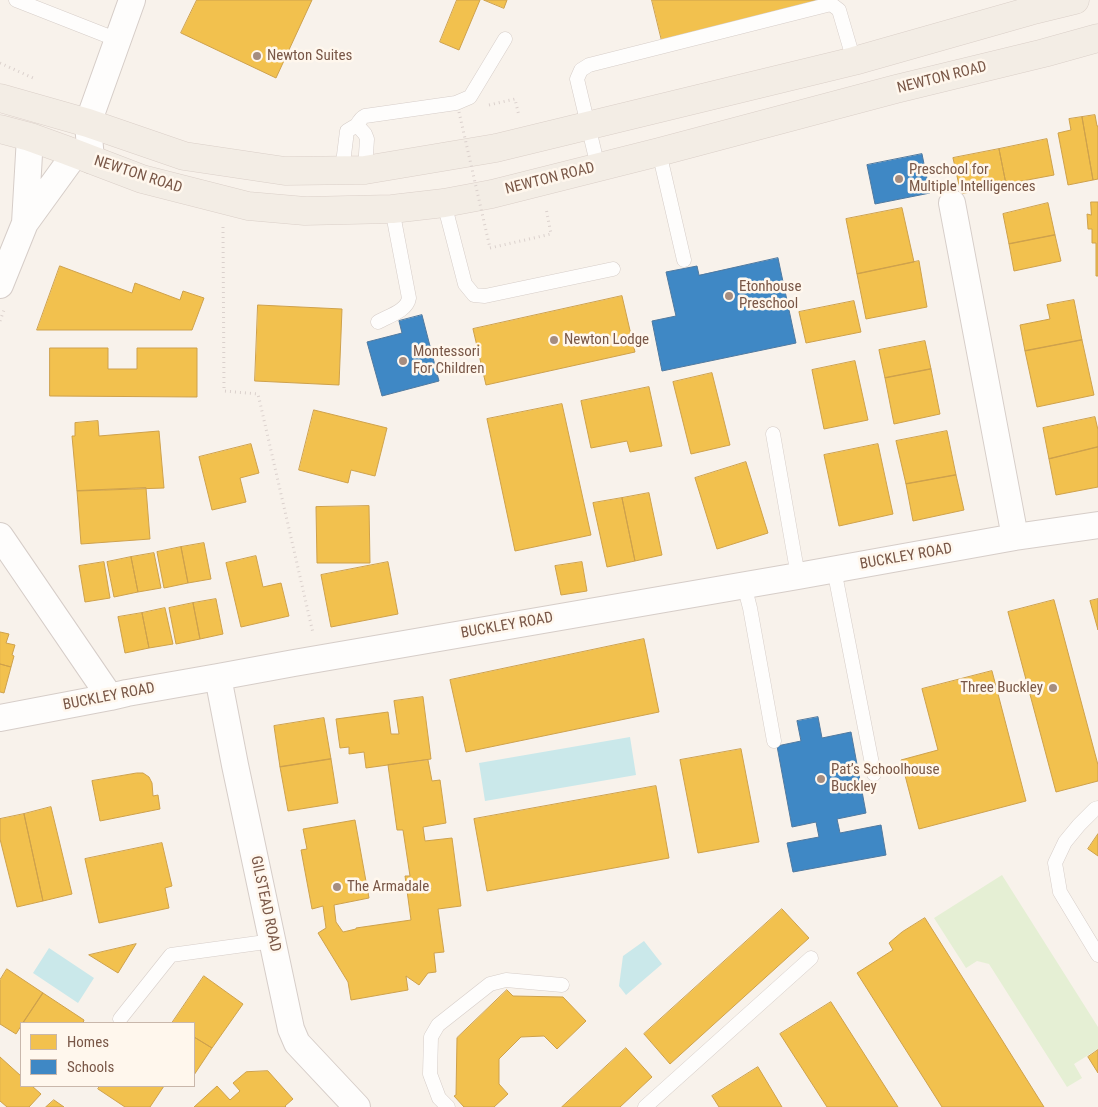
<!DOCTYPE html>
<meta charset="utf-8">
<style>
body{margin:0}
#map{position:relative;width:1098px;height:1107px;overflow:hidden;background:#f8f2eb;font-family:"Roboto Condensed",sans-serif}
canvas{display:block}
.legend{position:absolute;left:20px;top:1022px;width:175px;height:65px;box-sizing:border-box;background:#fff7ed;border:1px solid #c9b7ab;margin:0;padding:6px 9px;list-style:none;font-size:15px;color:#795747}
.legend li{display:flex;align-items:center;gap:10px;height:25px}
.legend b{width:25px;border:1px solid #c9b7ab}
</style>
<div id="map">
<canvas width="1098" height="1107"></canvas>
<ul class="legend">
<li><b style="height:14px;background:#f2c14e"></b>Homes</li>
<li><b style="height:14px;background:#3f88c5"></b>Schools</li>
</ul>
</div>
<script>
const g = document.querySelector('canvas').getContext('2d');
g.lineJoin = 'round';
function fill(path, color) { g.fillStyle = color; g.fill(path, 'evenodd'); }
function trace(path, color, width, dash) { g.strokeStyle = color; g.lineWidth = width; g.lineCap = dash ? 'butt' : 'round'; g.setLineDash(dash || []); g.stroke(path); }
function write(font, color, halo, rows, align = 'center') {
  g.font = font + ' "Roboto Condensed",sans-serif'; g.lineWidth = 5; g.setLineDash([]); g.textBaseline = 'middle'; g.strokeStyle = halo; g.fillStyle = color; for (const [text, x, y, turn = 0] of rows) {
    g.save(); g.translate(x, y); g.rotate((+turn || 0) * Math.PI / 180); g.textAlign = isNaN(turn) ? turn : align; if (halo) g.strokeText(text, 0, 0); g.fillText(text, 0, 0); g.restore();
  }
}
fill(new Path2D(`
 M 1002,875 L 1098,1027 L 1098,1049 L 1074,1064 L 1082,1078 L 1067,1087 L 989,964 L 977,961 L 966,968 L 934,918 Z`), '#e5efd4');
fill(new Path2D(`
 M 630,737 L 636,775 L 485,801 L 479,763 Z
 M 644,941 L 662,964 L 626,995 L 619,986 L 623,956 Z
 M 49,948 L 94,978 L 78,1003 L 33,973 Z`), '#cae8ea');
const homes = new Path2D(`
 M 197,0 L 312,0 L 276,78 L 181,33 Z
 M 457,0 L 480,0 L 459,50 L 440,42 Z
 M 484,0 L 507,0 L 504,8 Z
 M 652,0 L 826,0 L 662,41 Z
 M 1095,115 L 1097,126 L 1098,126 L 1098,179 L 1093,180 L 1082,117 Z
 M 1082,117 L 1093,180 L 1068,185 L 1058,133 L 1071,130 L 1069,119 Z
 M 1047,139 L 1054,175 L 1006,184 L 999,149 Z
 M 999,149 L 1006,184 L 961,194 L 953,158 Z
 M 1091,202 L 1098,202 L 1098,276 L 1096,276 L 1096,243 L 1092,243 L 1092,229 L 1088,229 L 1087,214 L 1091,215 Z
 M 1048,203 L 1055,235 L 1009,244 L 1003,214 Z
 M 902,208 L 914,262 L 857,274 L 846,219 Z
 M 1055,235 L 1061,261 L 1014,271 L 1009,244 Z
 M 919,261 L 927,307 L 866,319 L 857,274 Z
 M 60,266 L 132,293 L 135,283 L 180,300 L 183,291 L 204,298 L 192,330 L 37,330 Z
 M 622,296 L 635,352 L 486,385 L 473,329 Z
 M 1074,300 L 1082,340 L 1025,351 L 1020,325 L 1050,319 L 1047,305 Z
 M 854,301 L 861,332 L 806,343 L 799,312 Z
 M 258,305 L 342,309 L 339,385 L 255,381 Z
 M 1082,340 L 1094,395 L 1037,407 L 1025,351 Z
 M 925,341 L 931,369 L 885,378 L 879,350 Z
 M 50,348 L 108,348 L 108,369 L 137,369 L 137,348 L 197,348 L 197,397 L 50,396 Z
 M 855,361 L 868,420 L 824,429 L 812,370 Z
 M 931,369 L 940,414 L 894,424 L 885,378 Z
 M 712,373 L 730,445 L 691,454 L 673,382 Z
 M 649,387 L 662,446 L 630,452 L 627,441 L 591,448 L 581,401 Z
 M 562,404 L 591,535 L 515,551 L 487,419 Z
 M 314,410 L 387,428 L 375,476 L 351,470 L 348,483 L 299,470 Z
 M 1095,417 L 1098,430 L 1098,447 L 1049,459 L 1043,428 Z
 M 98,421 L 99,436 L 159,431 L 164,488 L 77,491 L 72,436 L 75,436 L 75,423 Z
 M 947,431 L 956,475 L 906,484 L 896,441 Z
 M 251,444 L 259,473 L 240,478 L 246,502 L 212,510 L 199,457 Z
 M 878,444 L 893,514 L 839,526 L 824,455 Z
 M 1098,447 L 1098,487 L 1056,495 L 1049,459 Z
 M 746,462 L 768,533 L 717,549 L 695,478 Z
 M 956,475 L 964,510 L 913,521 L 906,484 Z
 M 146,488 L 150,539 L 81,544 L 77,491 Z
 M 649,493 L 662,555 L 635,561 L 622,498 Z
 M 622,498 L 635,561 L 607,567 L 593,503 Z
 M 369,506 L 370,563 L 317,563 L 316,507 Z
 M 204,543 L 211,579 L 188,583 L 181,547 Z
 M 181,547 L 188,583 L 164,588 L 157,552 Z
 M 154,553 L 161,588 L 138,592 L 131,557 Z
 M 256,556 L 263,587 L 281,583 L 289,616 L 241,627 L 226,563 Z
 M 131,557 L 138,592 L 114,597 L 107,562 Z
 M 104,562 L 110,598 L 85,602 L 79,566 Z
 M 388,562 L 398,614 L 331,627 L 321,575 Z
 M 582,562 L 587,591 L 561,595 L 555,566 Z
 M 216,599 L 223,634 L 200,639 L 193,603 Z
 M 1098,599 L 1098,630 L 1090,601 Z
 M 1054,600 L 1098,765 L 1098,781 L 1056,792 L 1008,612 Z
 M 193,603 L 200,639 L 176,644 L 169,608 Z
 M 165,608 L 173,644 L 149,648 L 142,613 Z
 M 142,613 L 149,648 L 125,653 L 118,617 Z
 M 0,632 L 9,634 L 6,643 L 15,645 L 12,655 L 14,656 L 11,667 L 0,664 Z
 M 644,639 L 659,712 L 466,752 L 450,680 Z
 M 0,664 L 11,667 L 4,693 L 0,692 Z
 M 992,671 L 1026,801 L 919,829 L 901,760 L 938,750 L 922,689 Z
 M 423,697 L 431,759 L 366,768 L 364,752 L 349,754 L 349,747 L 340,748 L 336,719 L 388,712 L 391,734 L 399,734 L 394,701 Z
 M 324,718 L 331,759 L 280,767 L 274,726 Z
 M 741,749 L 759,842 L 698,853 L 680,760 Z
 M 331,759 L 338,803 L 288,811 L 280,767 Z
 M 428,760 L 432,781 L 440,780 L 446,823 L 423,827 L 425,841 L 452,838 L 461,906 L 438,909 L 444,952 L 434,953 L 436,972 L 428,973 L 419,985 L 406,976 L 408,990 L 351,1000 L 348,982 L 318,933 L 326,928 L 323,906 L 312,909 L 301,850 L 307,849 L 303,829 L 355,820 L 369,898 L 334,905 L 336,922 L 343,932 L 356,929 L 356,928 L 411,920 L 405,876 L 410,876 L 403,830 L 397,830 L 388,765 Z
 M 137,773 L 143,773 L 149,777 L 152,783 L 153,796 L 158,795 L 160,809 L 100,821 L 92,781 Z
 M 656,786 L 669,858 L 487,891 L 474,819 Z
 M 51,807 L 72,894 L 43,901 L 24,814 Z
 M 24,814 L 43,901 L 17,907 L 0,839 L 0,819 Z
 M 1098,834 L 1098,856 L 1088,849 Z
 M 162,843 L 172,886 L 165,888 L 169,908 L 99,923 L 85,859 Z
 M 782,909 L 809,938 L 670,1064 L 644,1034 Z
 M 925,918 L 997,1032 L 1044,1107 L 942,1107 L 857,973 L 893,950 L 889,943 L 902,932 Z
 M 136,944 L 118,973 L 89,955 Z
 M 7,969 L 43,993 L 23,1023 L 21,1023 L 21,1026 L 16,1034 L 0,1024 L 0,980 Z
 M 204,976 L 243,1004 L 212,1048 L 194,1037 L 194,1023 L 172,1023 Z
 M 507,990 L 513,996 L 563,997 L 586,1021 L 557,1049 L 544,1036 L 521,1037 L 499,1059 L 499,1084 L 508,1094 L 494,1107 L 464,1107 L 454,1096 L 456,1095 L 457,1038 Z
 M 43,993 L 84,1020 L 83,1023 L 23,1023 Z
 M 831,1002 L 898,1107 L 827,1107 L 780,1034 Z
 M 194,1037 L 212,1048 L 194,1075 Z
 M 626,1048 L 652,1077 L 620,1107 L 562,1107 Z
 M 1098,1050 L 1098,1073 L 1088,1057 Z
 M 0,1057 L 21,1076 L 21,1086 L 32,1086 L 41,1094 L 29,1107 L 7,1107 L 0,1101 Z
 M 758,1067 L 782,1107 L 719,1107 L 712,1096 Z
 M 268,1071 L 293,1099 L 285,1106 L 286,1107 L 194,1107 L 217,1086 L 230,1100 L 240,1091 L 233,1083 L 246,1072 Z
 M 100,1086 L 164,1086 L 150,1107 L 125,1107 L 98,1089 Z
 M 54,1100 L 64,1107 L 46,1107 Z`);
fill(homes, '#f2c14e');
trace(homes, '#cea14c', 1);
const schools = new Path2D(`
 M 922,154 L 930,193 L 875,204 L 867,165 Z
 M 778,258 L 796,343 L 662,371 L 652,321 L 676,316 L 666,272 L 697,266 L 699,275 Z
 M 422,315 L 439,381 L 382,396 L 367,342 L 402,333 L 399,321 Z
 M 818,717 L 822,738 L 851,732 L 866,813 L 837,819 L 840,833 L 881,825 L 886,855 L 793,872 L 787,843 L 819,837 L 816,822 L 792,827 L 777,746 L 801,741 L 797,721 Z`);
fill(schools, '#3f88c5');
trace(schools, '#50799f', 1);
const lane = new Path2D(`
 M 16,0 L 118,40
 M 357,125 L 365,134 L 367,139 L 365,170
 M 659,152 L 684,260
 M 598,167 L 577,79 L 581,70 L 589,65 L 831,4 L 839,10 L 854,61
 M 342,171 L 347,131 L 357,125 C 359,121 361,118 365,116 L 456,103 L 470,97 L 505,39
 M 444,203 L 465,284 L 474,295 L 485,296 L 613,269
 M 378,322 C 388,316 407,311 409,298 L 392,209
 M 773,434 L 798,576
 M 834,569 L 874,774
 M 744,585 L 750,608 L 774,741
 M 1098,808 L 1095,809 L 1079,825 L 1065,842 L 1055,863 L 1060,892 L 1098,955
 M 120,1019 L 171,955 L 273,941
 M 448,1107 L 439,1098 L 430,1074 L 431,1037 L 438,1025 L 490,984 L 506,980 L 562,985
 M 645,1107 L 811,958`);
const street = new Path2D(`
 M 91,160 L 88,123 L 132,0
 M 952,203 L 1015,537
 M 25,223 L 30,137
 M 0,285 L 25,223 L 75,154
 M 0,536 L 110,697
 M 218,677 L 235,765 L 291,1029 L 297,1043 L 357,1107
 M 0,718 L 110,697 L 127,693 L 218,677 L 294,663 L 798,576 L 1015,537 L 1098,525`);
const primary = new Path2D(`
 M 0,98 L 88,123 L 184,156 L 285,171 L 365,170 L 496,148 L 854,61 L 1030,11 L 1075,0
 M 0,129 L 30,137 L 66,150 L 142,179 L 248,206 L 305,211 L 392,209 L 444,203 L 492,194 L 659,152 L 896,89 L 1044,53 L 1098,38`);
trace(lane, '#d6cdc8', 15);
trace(street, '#d6cdc8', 28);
trace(primary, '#dacfc8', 29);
trace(new Path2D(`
 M 0,63 L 33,78
 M 489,105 L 515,99 L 519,116
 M 223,227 L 224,391 L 258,394 L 313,633
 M 490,248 L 551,234 L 546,208
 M 0,321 L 4,310`), '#dbd1cd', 3, [1, 4]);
trace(lane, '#fefdfc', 14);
trace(street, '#fefdfc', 26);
trace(primary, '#f3ede5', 28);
trace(new Path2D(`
 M 459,112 L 490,248`), '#dbd1cd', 3, [1, 4]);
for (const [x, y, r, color] of [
 [257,56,5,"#a58d80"],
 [899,179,5,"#a58d80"],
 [729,296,5,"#a58d80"],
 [554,340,5,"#a58d80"],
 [403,361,5,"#a58d80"],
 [1053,688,5,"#a58d80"],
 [821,779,5,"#a58d80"],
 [337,887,5,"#a58d80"]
]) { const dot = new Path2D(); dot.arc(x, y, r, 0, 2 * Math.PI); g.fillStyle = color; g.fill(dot); trace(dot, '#fff7ed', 2); }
write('15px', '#795747', '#fff7ed', [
 ["Newton Suites",267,56],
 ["Preschool for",909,170],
 ["Multiple Intelligences",909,187],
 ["Etonhouse",739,287],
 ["Preschool",739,304],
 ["Newton Lodge",564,340],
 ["Montessori",413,352],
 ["For Children",413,369],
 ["Three Buckley",1043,688,"right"],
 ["Pat’s Schoolhouse",831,770],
 ["Buckley",831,787],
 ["The Armadale",347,887]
], 'left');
write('15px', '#795747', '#fff7ed', [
 ["NEWTON ROAD",942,78,-14],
 ["NEWTON ROAD",138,175,18],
 ["NEWTON ROAD",550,179,-14],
 ["BUCKLEY ROAD",906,557,-10],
 ["BUCKLEY ROAD",507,626,-10],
 ["BUCKLEY ROAD",109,697,-11],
 ["GILSTEAD ROAD",265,904,78]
]);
</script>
